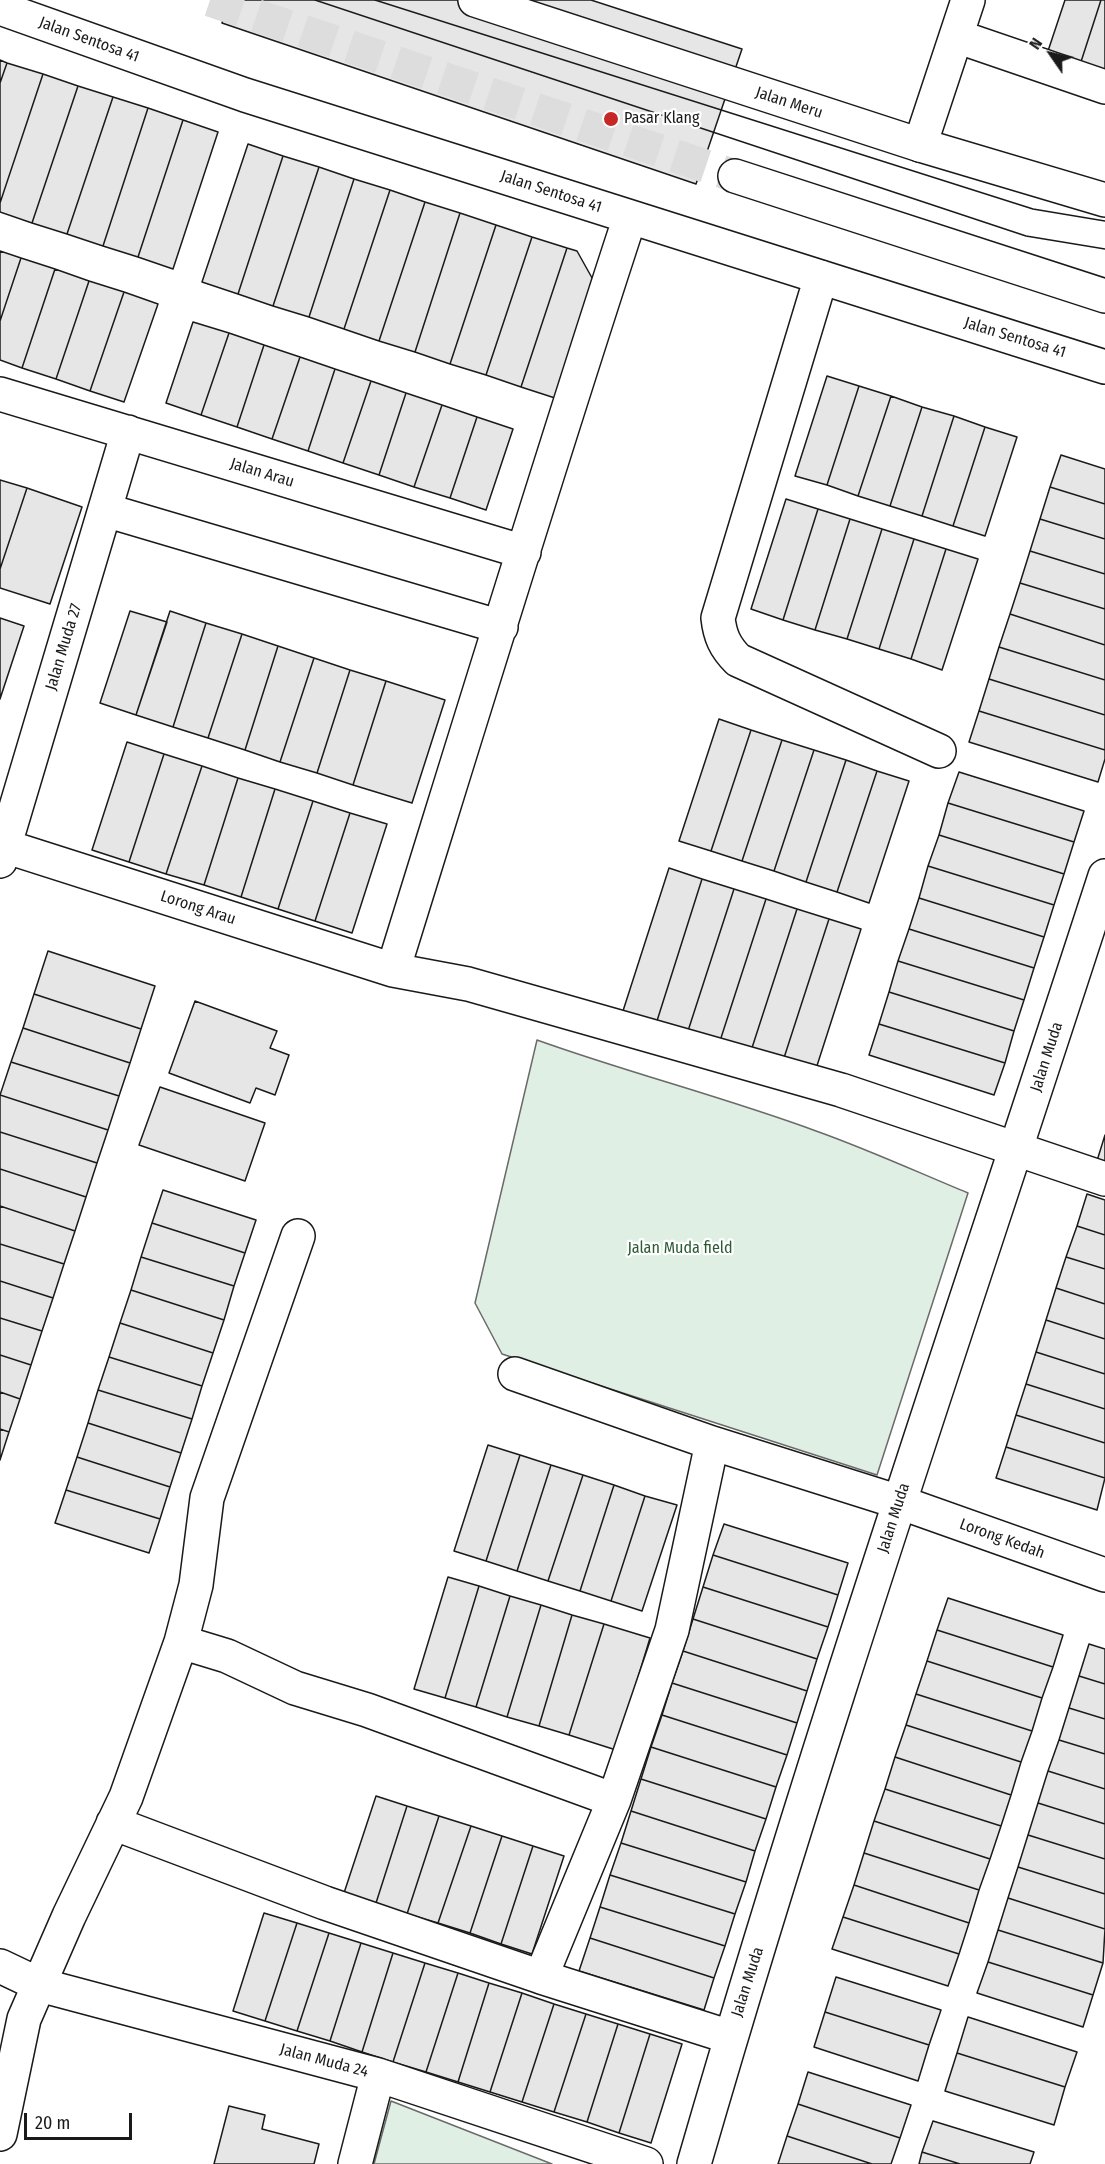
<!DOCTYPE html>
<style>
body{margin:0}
#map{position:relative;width:1105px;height:2164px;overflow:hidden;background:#fff;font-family:"Fira Sans Condensed",sans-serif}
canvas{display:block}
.north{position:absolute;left:1021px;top:24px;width:60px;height:60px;-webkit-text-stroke:4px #fff;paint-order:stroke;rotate:304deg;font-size:16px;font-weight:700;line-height:24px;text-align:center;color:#1a1a1a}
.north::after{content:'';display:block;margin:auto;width:21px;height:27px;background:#1a1a1a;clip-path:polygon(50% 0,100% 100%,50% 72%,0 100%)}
.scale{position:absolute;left:24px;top:2113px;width:108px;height:27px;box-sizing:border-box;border:3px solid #1a1a1a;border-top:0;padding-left:8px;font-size:18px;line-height:21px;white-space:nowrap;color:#1a1a1a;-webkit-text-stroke:4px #fff;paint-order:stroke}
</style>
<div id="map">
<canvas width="1105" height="2164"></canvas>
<div class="north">N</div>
<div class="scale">20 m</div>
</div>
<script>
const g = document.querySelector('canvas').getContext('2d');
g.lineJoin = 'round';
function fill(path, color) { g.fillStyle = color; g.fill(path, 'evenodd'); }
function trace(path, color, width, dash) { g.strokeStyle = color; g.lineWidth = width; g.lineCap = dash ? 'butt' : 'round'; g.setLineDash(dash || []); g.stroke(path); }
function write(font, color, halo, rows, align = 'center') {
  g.font = font + ' "Fira Sans Condensed",sans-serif'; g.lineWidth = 4.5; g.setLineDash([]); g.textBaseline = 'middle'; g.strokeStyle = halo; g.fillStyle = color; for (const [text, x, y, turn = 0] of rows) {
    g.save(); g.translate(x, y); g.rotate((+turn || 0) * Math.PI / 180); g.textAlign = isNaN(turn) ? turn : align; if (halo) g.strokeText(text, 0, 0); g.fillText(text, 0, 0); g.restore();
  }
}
const green = new Path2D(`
 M 537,1040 C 629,1073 724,1097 816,1131 C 867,1149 917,1172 968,1193 L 877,1475 L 502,1354 L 475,1303 Z
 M 391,2101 L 552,2164 L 374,2164 Z`);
fill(green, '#e0efe3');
trace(green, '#6a6a6a', 1.5);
const building = new Path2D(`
 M 230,0 L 591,0 L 742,49 L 696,184 L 222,23 Z
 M 1065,0 L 1101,0 L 1078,71 L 1045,60 Z
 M 1101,0 L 1105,0 L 1105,80 L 1078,71 Z
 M 0,60 L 7,63 L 0,83 Z
 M 7,63 L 43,74 L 0,203 L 0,83 Z
 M 43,74 L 78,86 L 32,223 L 0,212 L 0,203 Z
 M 78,86 L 113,97 L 67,234 L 32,223 Z
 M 113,97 L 148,108 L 103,246 L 67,234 Z
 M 148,108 L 183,120 L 138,257 L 103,246 Z
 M 183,120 L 218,132 L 173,269 L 138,257 Z
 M 248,144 L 283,156 L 238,294 L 202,282 Z
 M 283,156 L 319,167 L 273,306 L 238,294 Z
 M 319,167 L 354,179 L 309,317 L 273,306 Z
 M 354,179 L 390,190 L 344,329 L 309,317 Z
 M 390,190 L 425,202 L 379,341 L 344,329 Z
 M 425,202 L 460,213 L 415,352 L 379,341 Z
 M 460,213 L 496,225 L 450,364 L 415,352 Z
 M 496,225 L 532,237 L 486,375 L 450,364 Z
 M 532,237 L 567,248 L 521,387 L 486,375 Z
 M 567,248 L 577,251 L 596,285 L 558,399 L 521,387 Z
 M 0,251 L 21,258 L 0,321 Z
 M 21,258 L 55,269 L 22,368 L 0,360 L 0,321 Z
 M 55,269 L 89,281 L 56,379 L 22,368 Z
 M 89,281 L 124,292 L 90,391 L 56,379 Z
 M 124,292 L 158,304 L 124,402 L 90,391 Z
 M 193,322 L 229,333 L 201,415 L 166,403 Z
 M 229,333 L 264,345 L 237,427 L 201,415 Z
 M 264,345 L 300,357 L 272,439 L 237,427 Z
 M 300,357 L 335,369 L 308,451 L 272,439 Z
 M 335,369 L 371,381 L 343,463 L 308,451 Z
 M 827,376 L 859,386 L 827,485 L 795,476 Z
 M 371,381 L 406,393 L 379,475 L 343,463 Z
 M 859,386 L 891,396 L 858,496 L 827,485 Z
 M 406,393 L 442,405 L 414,487 L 379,475 Z
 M 891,396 L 922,407 L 890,506 L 858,496 Z
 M 442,405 L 477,417 L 450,498 L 414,487 Z
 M 922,407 L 954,416 L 922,516 L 890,506 Z
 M 954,416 L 985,427 L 953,526 L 922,516 Z
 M 477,417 L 513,429 L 486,510 L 450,498 Z
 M 985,427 L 1017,437 L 985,536 L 953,526 Z
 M 1061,455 L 1105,469 L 1105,504 L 1050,487 Z
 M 0,480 L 27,488 L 0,569 Z
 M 1050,487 L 1105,504 L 1105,539 L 1040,519 Z
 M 27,488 L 82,507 L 50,604 L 0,588 L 0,569 Z
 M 786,499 L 818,509 L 783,620 L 751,609 Z
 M 818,509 L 850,519 L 815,630 L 783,620 Z
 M 850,519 L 882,529 L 847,639 L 815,630 Z
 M 1040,519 L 1105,539 L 1105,574 L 1030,551 Z
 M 882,529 L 914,539 L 879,649 L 847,639 Z
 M 914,539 L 946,549 L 911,659 L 879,649 Z
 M 946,549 L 978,559 L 942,670 L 911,659 Z
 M 1030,551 L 1105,574 L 1105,609 L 1020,583 Z
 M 1020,583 L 1105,609 L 1105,645 L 1010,614 Z
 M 130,611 L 167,622 L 136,715 L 100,703 Z
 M 170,611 L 206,623 L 173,727 L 136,715 Z
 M 1010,614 L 1105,645 L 1105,680 L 999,647 Z
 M 0,618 L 24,626 L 0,699 Z
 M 206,623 L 242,634 L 208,738 L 173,727 Z
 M 242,634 L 278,646 L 245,750 L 208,738 Z
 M 278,646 L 314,658 L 280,762 L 245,750 Z
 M 999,647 L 1105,680 L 1105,715 L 989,679 Z
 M 314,658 L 350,670 L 317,773 L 280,762 Z
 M 350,670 L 386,681 L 353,785 L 317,773 Z
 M 989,679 L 1105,715 L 1105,750 L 979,711 Z
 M 386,681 L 445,700 L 412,803 L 353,785 Z
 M 979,711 L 1105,750 L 1105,759 L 1098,782 L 969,742 Z
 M 719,719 L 751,730 L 711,851 L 679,841 Z
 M 751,730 L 782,740 L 742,861 L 711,851 Z
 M 782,740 L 814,750 L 774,871 L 742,861 Z
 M 127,742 L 164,754 L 129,862 L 92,850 Z
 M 814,750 L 846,760 L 806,882 L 774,871 Z
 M 164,754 L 202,766 L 166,874 L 129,862 Z
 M 846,760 L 877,771 L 837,892 L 806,882 Z
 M 202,766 L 238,778 L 204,885 L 166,874 Z
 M 877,771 L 909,781 L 869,903 L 837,892 Z
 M 959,772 L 1084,811 L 1074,842 L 948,803 Z
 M 238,778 L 275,789 L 241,897 L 204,885 Z
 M 275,789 L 313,801 L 278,909 L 241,897 Z
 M 313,801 L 350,813 L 315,921 L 278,909 Z
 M 948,803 L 1074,842 L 1064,874 L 939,835 Z
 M 350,813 L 387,824 L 352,933 L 315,921 Z
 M 939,835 L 1064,874 L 1054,905 L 928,866 Z
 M 928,866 L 1054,905 L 1044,937 L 919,898 Z
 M 669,868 L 702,879 L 656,1024 L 622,1014 Z
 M 702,879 L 734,889 L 687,1034 L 656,1024 Z
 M 734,889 L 766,899 L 719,1044 L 687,1034 Z
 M 919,898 L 1044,937 L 1034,968 L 909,929 Z
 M 766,899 L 797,909 L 750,1054 L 719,1044 Z
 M 797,909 L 829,919 L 782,1064 L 750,1054 Z
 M 829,919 L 861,929 L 814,1075 L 782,1064 Z
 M 909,929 L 1034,968 L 1024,1000 L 898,961 Z
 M 48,951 L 155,986 L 141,1029 L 34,994 Z
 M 898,961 L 1024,1000 L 1014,1031 L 889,992 Z
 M 889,992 L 1014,1031 L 1005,1063 L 879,1024 Z
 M 34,994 L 141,1029 L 130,1063 L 23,1028 Z
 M 195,1001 L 277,1031 L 270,1048 L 289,1055 L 275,1095 L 256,1088 L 250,1103 L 169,1073 Z
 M 879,1024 L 1005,1063 L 994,1095 L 869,1055 Z
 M 23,1028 L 130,1063 L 119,1096 L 11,1062 Z
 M 11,1062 L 119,1096 L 108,1130 L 0,1095 Z
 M 160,1087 L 265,1123 L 245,1181 L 139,1145 Z
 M 0,1095 L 108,1130 L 97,1163 L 0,1132 Z
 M 0,1132 L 97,1163 L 86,1197 L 0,1169 Z
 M 1105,1135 L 1105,1167 L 1096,1164 Z
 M 0,1169 L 86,1197 L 75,1231 L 0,1206 Z
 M 163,1190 L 256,1220 L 245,1253 L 152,1223 Z
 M 1087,1194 L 1105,1200 L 1105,1235 L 1077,1226 Z
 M 0,1206 L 75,1231 L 64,1264 L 0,1244 Z
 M 152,1223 L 245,1253 L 234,1286 L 141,1257 Z
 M 1077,1226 L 1105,1235 L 1105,1269 L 1066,1257 Z
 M 0,1244 L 64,1264 L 53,1298 L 0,1281 Z
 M 141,1257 L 234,1286 L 224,1320 L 131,1290 Z
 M 1066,1257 L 1105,1269 L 1105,1304 L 1056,1288 Z
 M 0,1281 L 53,1298 L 42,1331 L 0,1318 Z
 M 1056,1288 L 1105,1304 L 1105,1339 L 1046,1320 Z
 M 131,1290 L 224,1320 L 213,1353 L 120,1323 Z
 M 0,1318 L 42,1331 L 31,1365 L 0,1355 Z
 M 1046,1320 L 1105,1339 L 1105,1374 L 1036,1352 Z
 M 120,1323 L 213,1353 L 202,1386 L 109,1357 Z
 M 1036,1352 L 1105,1374 L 1105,1409 L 1026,1384 Z
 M 0,1355 L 31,1365 L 20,1399 L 0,1392 Z
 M 109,1357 L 202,1386 L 192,1419 L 98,1390 Z
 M 1026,1384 L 1105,1409 L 1105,1443 L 1016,1415 Z
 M 98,1390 L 192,1419 L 181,1453 L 88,1423 Z
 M 0,1392 L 20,1399 L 9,1432 L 0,1429 Z
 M 1016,1415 L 1105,1443 L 1105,1478 L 1006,1447 Z
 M 88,1423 L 181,1453 L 170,1487 L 77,1457 Z
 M 0,1429 L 9,1432 L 0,1460 Z
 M 488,1445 L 520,1455 L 486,1561 L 454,1551 Z
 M 1006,1447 L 1105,1478 L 1097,1510 L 996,1478 Z
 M 520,1455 L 551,1465 L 517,1571 L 486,1561 Z
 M 77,1457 L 170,1487 L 160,1519 L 66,1490 Z
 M 551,1465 L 583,1475 L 548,1581 L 517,1571 Z
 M 583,1475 L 614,1485 L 580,1591 L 548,1581 Z
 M 614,1485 L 645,1496 L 611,1601 L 580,1591 Z
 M 66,1490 L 160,1519 L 149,1553 L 55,1523 Z
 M 645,1496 L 677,1505 L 642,1611 L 611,1601 Z
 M 724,1524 L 848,1563 L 838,1595 L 713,1555 Z
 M 713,1555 L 838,1595 L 828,1627 L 703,1587 Z
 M 448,1577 L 479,1586 L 445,1698 L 414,1689 Z
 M 479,1586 L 510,1596 L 476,1707 L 445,1698 Z
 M 703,1587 L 828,1627 L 817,1659 L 693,1619 Z
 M 510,1596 L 541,1605 L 507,1717 L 476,1707 Z
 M 948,1598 L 1063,1635 L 1053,1667 L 937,1630 Z
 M 541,1605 L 572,1615 L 539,1726 L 507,1717 Z
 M 572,1615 L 604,1624 L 569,1735 L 539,1726 Z
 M 693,1619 L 817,1659 L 807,1691 L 683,1651 Z
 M 604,1624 L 650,1638 L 616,1750 L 569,1735 Z
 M 937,1630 L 1053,1667 L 1042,1698 L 927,1661 Z
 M 1089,1644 L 1105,1649 L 1105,1684 L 1079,1676 Z
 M 683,1651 L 807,1691 L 797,1723 L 672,1683 Z
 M 927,1661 L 1042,1698 L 1032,1731 L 916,1694 Z
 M 1079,1676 L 1105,1684 L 1105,1719 L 1069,1708 Z
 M 672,1683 L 797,1723 L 787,1755 L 662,1715 Z
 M 916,1694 L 1032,1731 L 1021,1762 L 906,1725 Z
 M 1069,1708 L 1105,1719 L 1105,1754 L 1059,1740 Z
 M 662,1715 L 787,1755 L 776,1787 L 651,1747 Z
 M 906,1725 L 1021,1762 L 1011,1795 L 895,1757 Z
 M 1059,1740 L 1105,1754 L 1105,1789 L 1048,1771 Z
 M 651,1747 L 776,1787 L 766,1819 L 641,1779 Z
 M 895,1757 L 1011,1795 L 1001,1826 L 885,1789 Z
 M 1048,1771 L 1105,1789 L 1105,1824 L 1038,1803 Z
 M 641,1779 L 766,1819 L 755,1851 L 631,1811 Z
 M 885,1789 L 1001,1826 L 990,1859 L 874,1821 Z
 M 376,1796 L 407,1806 L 376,1903 L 344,1893 Z
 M 1038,1803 L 1105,1824 L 1105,1859 L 1028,1835 Z
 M 407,1806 L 439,1816 L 407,1914 L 376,1903 Z
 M 631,1811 L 755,1851 L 746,1882 L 621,1843 Z
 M 439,1816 L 471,1826 L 438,1923 L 407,1914 Z
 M 874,1821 L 990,1859 L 979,1890 L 864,1853 Z
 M 471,1826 L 502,1836 L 470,1933 L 438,1923 Z
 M 1028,1835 L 1105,1859 L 1105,1894 L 1018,1867 Z
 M 502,1836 L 533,1846 L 501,1944 L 470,1933 Z
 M 621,1843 L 746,1882 L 735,1914 L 610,1875 Z
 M 533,1846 L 564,1856 L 532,1954 L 501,1944 Z
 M 864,1853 L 979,1890 L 969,1923 L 854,1885 Z
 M 1018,1867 L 1105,1894 L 1105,1929 L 1008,1898 Z
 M 610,1875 L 735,1914 L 725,1946 L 600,1907 Z
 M 854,1885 L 969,1923 L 959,1954 L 843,1917 Z
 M 1008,1898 L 1105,1929 L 1103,1963 L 998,1930 Z
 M 600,1907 L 725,1946 L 714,1978 L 590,1938 Z
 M 264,1913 L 297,1923 L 265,2021 L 233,2011 Z
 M 843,1917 L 959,1954 L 948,1986 L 832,1949 Z
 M 297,1923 L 329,1933 L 297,2031 L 265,2021 Z
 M 998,1930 L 1103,1963 L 1093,1995 L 988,1962 Z
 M 329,1933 L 361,1943 L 330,2041 L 297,2031 Z
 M 590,1938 L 714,1978 L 704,2010 L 579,1971 Z
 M 361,1943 L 393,1953 L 362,2052 L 330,2041 Z
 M 393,1953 L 425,1963 L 393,2062 L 362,2052 Z
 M 988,1962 L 1093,1995 L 1083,2027 L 977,1993 Z
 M 425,1963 L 458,1973 L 426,2072 L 393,2062 Z
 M 458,1973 L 489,1983 L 458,2082 L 426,2072 Z
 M 836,1977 L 941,2010 L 929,2045 L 825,2012 Z
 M 489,1983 L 522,1993 L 490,2092 L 458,2082 Z
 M 522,1993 L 554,2004 L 522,2102 L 490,2092 Z
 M 554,2004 L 586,2014 L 554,2112 L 522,2102 Z
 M 825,2012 L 929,2045 L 918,2081 L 814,2047 Z
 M 586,2014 L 618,2024 L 587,2122 L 554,2112 Z
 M 968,2017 L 1077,2052 L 1065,2087 L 957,2053 Z
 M 618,2024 L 650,2034 L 619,2133 L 587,2122 Z
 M 650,2034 L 682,2044 L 651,2143 L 619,2133 Z
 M 957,2053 L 1065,2087 L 1054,2125 L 945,2091 Z
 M 808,2072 L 911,2105 L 900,2138 L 798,2104 Z
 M 798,2104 L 900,2138 L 891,2164 L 872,2164 L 787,2136 Z
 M 229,2106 L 265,2115 L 262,2129 L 319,2144 L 314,2164 L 214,2164 Z
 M 933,2121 L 1034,2152 L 1030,2164 L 960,2164 L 922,2152 Z
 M 787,2136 L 872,2164 L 778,2164 Z
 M 922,2152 L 960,2164 L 919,2164 Z`);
fill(building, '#e6e6e6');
trace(building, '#1a1a1a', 1.5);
trace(new Path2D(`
 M 210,0 L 735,176`), '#ddd', 33, [33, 16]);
const minor = new Path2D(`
 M 0,8 L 245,95 L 1105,367
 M 956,36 L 1105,87
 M 920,145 L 968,0
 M 821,277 L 718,618 C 720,636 725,647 738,660 L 939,751
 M 0,394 L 524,552
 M 105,510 L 501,627
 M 4,846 L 393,970 L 468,984 L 841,1090 L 1105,1179
 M 0,861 L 128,432
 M 393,970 C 471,719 548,467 630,217
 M 298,1236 L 207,1498 L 196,1585 L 181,1642 L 227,1656 L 295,1688 L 367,1710 L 614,1800
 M 515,1374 L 712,1443
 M 113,1823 L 325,1903 L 541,1977 L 730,2037
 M 0,1966 L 40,1985 L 378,2075 L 646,2164
 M 541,1977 L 614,1800 L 672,1630 L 712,1443 L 899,1502 L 1105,1575
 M 0,2134 L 24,2019 L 69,1916 L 126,1797 L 181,1642
 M 355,2164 L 378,2075
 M 694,2164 C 819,1731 966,1305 1105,876`);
const highway = new Path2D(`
 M 475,0 L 920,145 L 1105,200
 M 735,176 L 1105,296`);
trace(minor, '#1a1a1a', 36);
trace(highway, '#1a1a1a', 36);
trace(minor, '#fff', 33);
trace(highway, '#fff', 33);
trace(new Path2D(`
 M 315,0 L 1026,236 L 1105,249
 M 375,0 L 1033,209 L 1105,221`), '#1a1a1a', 1.5);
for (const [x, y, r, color] of [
 [611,119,8,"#c62828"]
]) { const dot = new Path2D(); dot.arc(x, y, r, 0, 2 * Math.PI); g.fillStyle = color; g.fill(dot); trace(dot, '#fff', 2); }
write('16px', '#1a1a1a', '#fff', [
 ["Jalan Sentosa 41",89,40,20],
 ["Jalan Meru",789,103,18],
 ["Jalan Sentosa 41",551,192,18],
 ["Jalan Sentosa 41",1015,338,17],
 ["Jalan Arau",262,473,17],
 ["Jalan Muda 27",64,647,-73],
 ["Lorong Arau",198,908,18],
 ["Jalan Muda",1047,1057,-72],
 ["Jalan Muda",894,1518,-72],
 ["Lorong Kedah",1002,1539,20],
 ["Jalan Muda",748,1982,-72],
 ["Jalan Muda 24",324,2061,15]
]);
write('16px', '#1a1a1a', '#fff', [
 ["Pasar Klang",624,119]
], 'left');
write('16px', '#2b5a34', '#fff', [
 ["Jalan Muda field",680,1249]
]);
</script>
